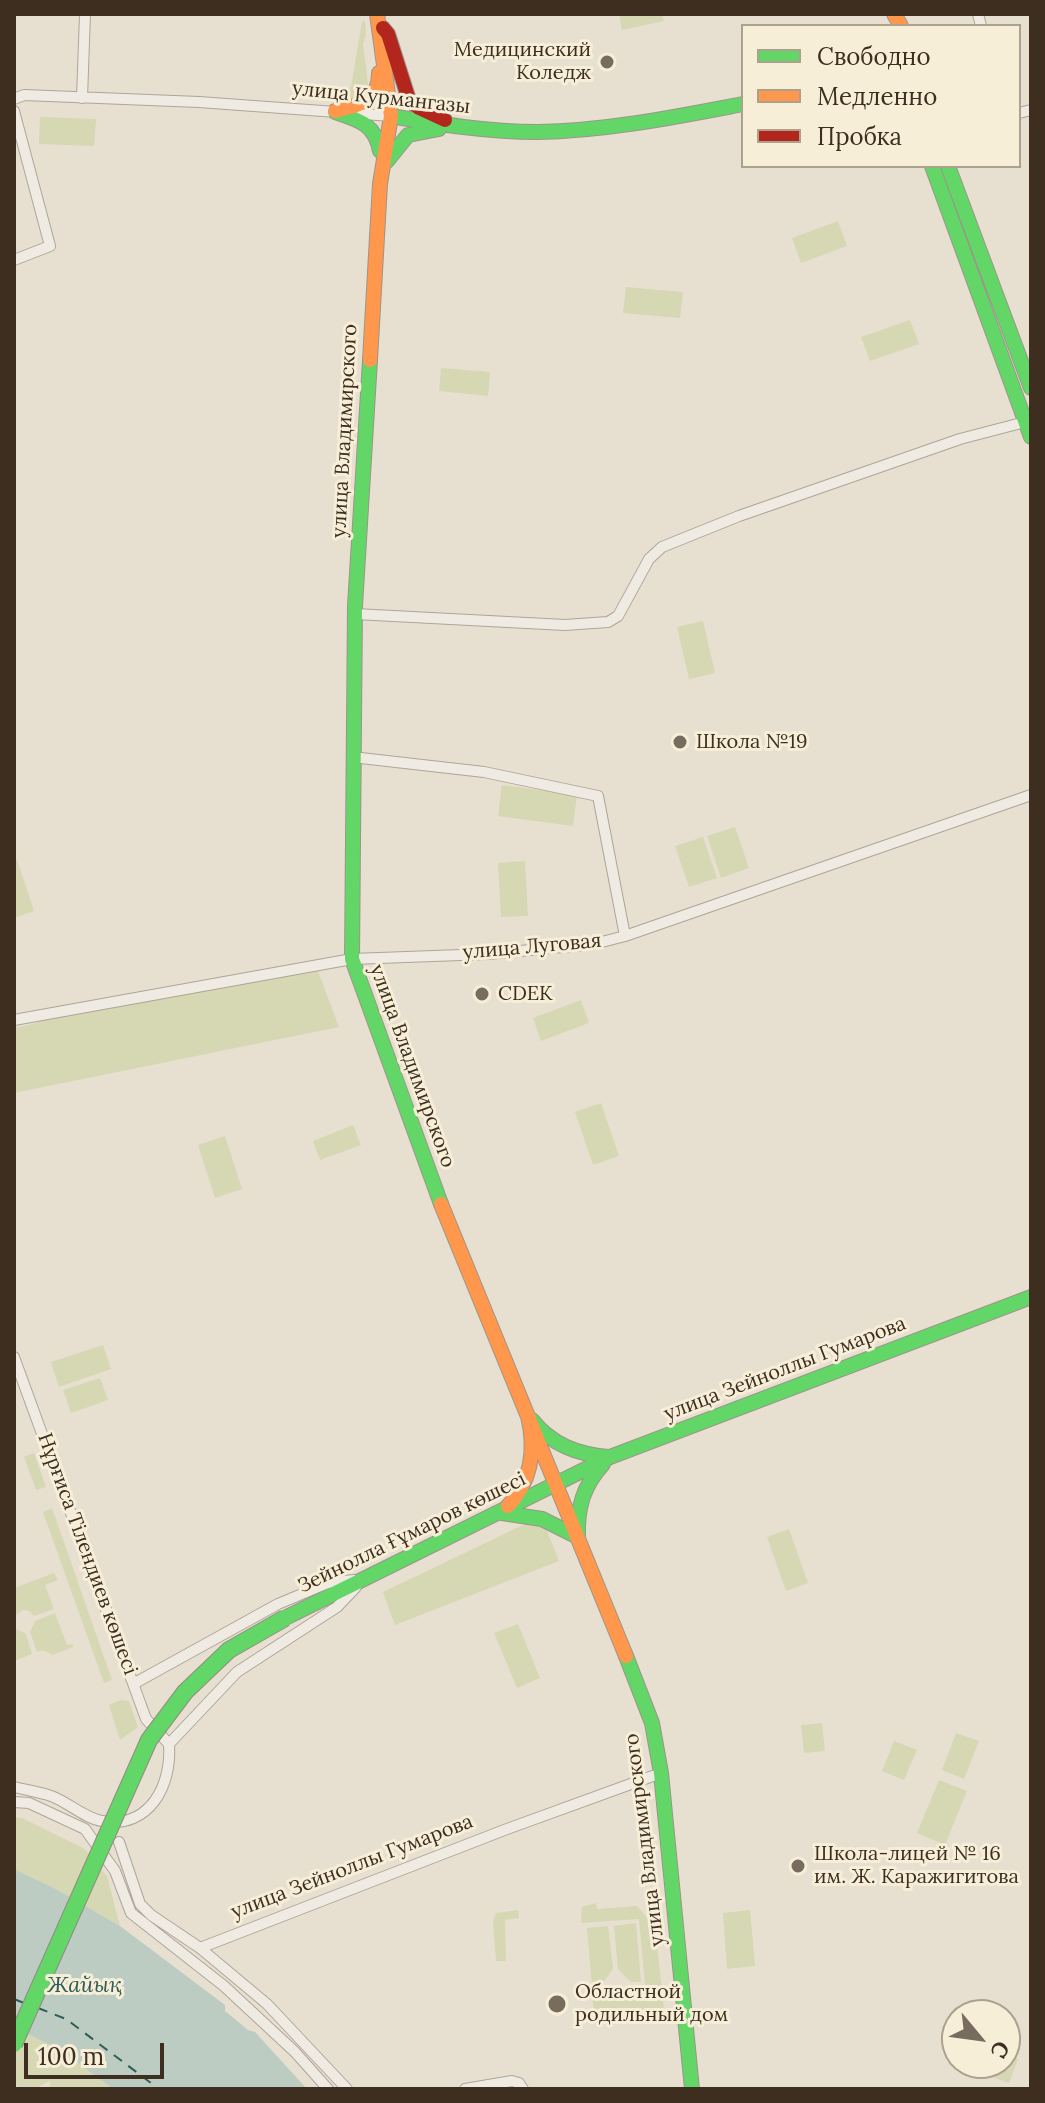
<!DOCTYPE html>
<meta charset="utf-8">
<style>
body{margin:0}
#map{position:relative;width:1045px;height:2103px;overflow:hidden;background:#e7e0d1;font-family:Lora,serif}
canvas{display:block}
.frame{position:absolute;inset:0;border:16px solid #3d2e20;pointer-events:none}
.legend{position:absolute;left:741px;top:24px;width:280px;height:144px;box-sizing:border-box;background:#f7eed8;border:2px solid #ada18e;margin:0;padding:10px 14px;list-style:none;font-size:24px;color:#3d2e20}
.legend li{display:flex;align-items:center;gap:16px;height:40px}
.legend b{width:40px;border:2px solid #ada18e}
.north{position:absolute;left:941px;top:1999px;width:80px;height:80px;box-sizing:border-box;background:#f7eed8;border:2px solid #ada18e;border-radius:50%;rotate:119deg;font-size:22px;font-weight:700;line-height:32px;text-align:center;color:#3d2e20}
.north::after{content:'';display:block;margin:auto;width:28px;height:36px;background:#786c5e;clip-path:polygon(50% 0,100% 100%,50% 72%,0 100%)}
.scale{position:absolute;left:24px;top:2043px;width:140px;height:36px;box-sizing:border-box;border:4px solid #3d2e20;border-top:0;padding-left:10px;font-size:24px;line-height:28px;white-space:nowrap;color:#3d2e20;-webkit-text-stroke:6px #f7eed8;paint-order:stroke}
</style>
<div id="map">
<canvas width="1045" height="2103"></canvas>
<div class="frame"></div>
<ul class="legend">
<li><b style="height:10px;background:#63d668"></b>Свободно</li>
<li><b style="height:10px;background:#ff974d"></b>Медленно</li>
<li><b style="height:10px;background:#b3261e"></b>Пробка</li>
</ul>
<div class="north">С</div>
<div class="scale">100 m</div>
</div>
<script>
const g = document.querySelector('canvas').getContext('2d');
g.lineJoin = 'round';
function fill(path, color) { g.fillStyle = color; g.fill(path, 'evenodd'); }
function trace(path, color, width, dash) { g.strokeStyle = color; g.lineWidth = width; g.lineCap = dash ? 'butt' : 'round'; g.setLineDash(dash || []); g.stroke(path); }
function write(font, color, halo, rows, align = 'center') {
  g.font = font + ' Lora,serif'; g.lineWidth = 6; g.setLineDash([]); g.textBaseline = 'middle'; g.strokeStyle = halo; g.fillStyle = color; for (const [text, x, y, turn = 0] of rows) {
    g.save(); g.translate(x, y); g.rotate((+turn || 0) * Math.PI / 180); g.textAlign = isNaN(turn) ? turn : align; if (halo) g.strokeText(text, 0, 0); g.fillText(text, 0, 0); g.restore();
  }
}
fill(new Path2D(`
 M 619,14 L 662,14 L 664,21 L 622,30 Z
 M 365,20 L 366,35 L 363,44 L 369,91 L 359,99 L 348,97 L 332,100 L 334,95 L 351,87 L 362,22 Z
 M 40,117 L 96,119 L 94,146 L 39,144 Z
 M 838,221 L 847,246 L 801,263 L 792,238 Z
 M 626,287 L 683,292 L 680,318 L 623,313 Z
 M 910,320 L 919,344 L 870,361 L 861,337 Z
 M 441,368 L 490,372 L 488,396 L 439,391 Z
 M 703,621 L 715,673 L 689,679 L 677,627 Z
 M 502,785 L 577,795 L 573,826 L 498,816 Z
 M 735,827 L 749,868 L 721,878 L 707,836 Z
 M 703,837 L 717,878 L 689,887 L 675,846 Z
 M 17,860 L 34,911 L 14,918 L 14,861 Z
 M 525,861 L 528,916 L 501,917 L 498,863 Z
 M 318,971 L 339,1027 L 14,1093 L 14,1028 L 37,1023 L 39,1020 Z
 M 581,1000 L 589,1023 L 541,1041 L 533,1018 Z
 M 601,1103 L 619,1156 L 593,1165 L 575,1112 Z
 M 353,1125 L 361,1145 L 320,1160 L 313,1141 Z
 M 225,1136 L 242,1189 L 215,1198 L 198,1145 Z
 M 103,1345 L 111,1369 L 59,1387 L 51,1362 Z
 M 100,1378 L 108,1400 L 71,1413 L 63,1390 Z
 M 34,1453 L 46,1487 L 36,1490 L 24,1457 Z
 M 52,1508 L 112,1680 L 104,1683 L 43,1512 Z
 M 525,1524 L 545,1526 L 559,1561 L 395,1625 L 383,1592 Z
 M 789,1529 L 808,1583 L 786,1591 L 767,1537 Z
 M 54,1573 L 58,1580 L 45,1585 L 54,1609 L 34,1616 L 29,1611 L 23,1610 L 14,1617 L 14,1588 Z
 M 55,1613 L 67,1645 L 73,1644 L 73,1647 L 53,1655 L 43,1650 L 37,1652 L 30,1632 L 35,1621 Z
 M 518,1624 L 540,1678 L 517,1688 L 494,1633 Z
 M 14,1628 L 26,1634 L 32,1654 L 14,1661 Z
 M 120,1700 L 129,1701 L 138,1727 L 120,1740 L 109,1705 Z
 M 822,1723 L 825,1751 L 804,1753 L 801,1725 Z
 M 956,1733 L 979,1741 L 964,1779 L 942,1770 Z
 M 894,1741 L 917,1750 L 904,1780 L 882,1771 Z
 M 939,1780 L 967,1791 L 945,1845 L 917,1833 Z
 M 14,1817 L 22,1818 L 85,1849 L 107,1876 L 120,1926 L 56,1889 L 14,1869 Z
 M 596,1903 L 597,1909 L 637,1906 L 655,1927 L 665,2018 L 595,2024 L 592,1991 L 602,1989 L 611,1999 L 618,2000 L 624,1997 L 631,1986 L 645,1985 L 639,1919 L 581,1923 L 582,1907 Z
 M 518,1910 L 519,1918 L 505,1920 L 506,1961 L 496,1961 L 493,1922 L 496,1913 Z
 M 750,1910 L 755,1966 L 727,1969 L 723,1913 Z
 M 636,1923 L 641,1982 L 631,1982 L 618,1969 L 614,1926 Z
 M 608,1926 L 613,1969 L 602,1984 L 592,1986 L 587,1928 Z
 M 14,2027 L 62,2051 L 113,2089 L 49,2089 L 50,2081 C 38,2088 26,2094 14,2084 Z
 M 1005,2055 L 1018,2059 L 1009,2083 L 967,2068 L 969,2063 L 1005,2063 Z`), '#d6d7b3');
fill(new Path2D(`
 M 14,1869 L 56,1889 L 120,1926 L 225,2005 L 225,2011 L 248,2030 L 255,2032 L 307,2089 L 113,2089 L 62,2051 L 14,2027 Z`), '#bcccc2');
trace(new Path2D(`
 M 14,1999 L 24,2003
 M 38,2008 L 66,2019 L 159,2089`), '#2f5d5a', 2, [10, 8]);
const street = new Path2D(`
 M 978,14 L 981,26
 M 82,98 L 85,14
 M 14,99 L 24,95 L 199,102 L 391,116
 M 14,111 L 50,246 L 14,260
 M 1019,113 L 1031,110
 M 355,614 L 565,625 L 608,622 L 618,616 L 649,559 L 662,547 L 739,516 L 960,439 L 1025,422
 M 352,757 L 484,772 L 598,796 L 625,936
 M 14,1020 L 352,959 L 488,954 L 594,944 L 625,936 L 1031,795
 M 14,1357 L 146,1719 L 169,1744
 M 135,1683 L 278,1604 L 328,1583 L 354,1580
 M 169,1744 L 237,1672 L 337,1607 L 356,1587
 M 14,1787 C 26,1790 39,1792 51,1796 C 68,1802 84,1818 102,1821 C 150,1829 172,1785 169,1744
 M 14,1802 L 29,1803 L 85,1829 L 115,1871 L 131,1913 L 224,1986 L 295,2052 L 328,2089
 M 119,1842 L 140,1904 L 151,1915 L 200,1948 L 267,2004 L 347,2089
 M 200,1948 L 507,1829 L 661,1773
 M 465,2089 L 512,2081 L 519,2083 L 523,2089`);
const fast = new Path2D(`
 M 335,112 C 359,120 375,124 380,151
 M 391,116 C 439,124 488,132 537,132 C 606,131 675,117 743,104
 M 387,161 L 408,135 L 439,129
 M 932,166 L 1031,437
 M 948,166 L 1031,388
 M 370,360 L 355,606 L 352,959 L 441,1204
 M 532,1420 C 552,1445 577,1454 608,1457
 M 502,1513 L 542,1519 L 578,1537
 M 578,1537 C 577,1508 583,1486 603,1464
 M 285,1618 L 610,1457 L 1031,1297
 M 626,1656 L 652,1723 L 661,1773 L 692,2089`);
const slow = new Path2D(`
 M 894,14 L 901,26
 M 335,111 C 359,105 379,102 379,73
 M 370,360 L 380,184 L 391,116 L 377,14
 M 441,1204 L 626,1656
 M 508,1506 C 532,1480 536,1450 528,1416`);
const jam = new Path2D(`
 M 383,28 L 388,34 L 409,100 L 419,108 L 445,120`);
trace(street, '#ada599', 12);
trace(fast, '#9c958a', 16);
trace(slow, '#9c958a', 16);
trace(jam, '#9c958a', 16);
trace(street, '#efebe3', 10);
trace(fast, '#63d668', 14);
trace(slow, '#ff974d', 14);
trace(jam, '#b3261e', 14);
const fastBridge = new Path2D(`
 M 14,2044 L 149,1740 L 185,1692 L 229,1650 L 285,1618`);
trace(fastBridge, '#928b80', 18, []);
trace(fastBridge, '#63d668', 16);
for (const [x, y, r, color] of [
 [607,62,8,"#786c5e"],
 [680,742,8,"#786c5e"],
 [482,994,8,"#786c5e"],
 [798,1866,8,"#786c5e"],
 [557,2004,10,"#786c5e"]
]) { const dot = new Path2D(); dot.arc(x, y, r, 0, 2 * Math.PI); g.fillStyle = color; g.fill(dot); trace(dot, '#f7eed8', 3); }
write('20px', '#3d2e20', '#f7eed8', [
 ["Медицинский",591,50,"right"],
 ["Коледж",591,73,"right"],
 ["Школа №19",696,742],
 ["CDEK",498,994],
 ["Школа-лицей № 16",814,1854],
 ["им. Ж. Каражигитова",814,1877],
 ["Областной",575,1992],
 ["родильный дом",575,2015]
], 'left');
write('20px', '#3d2e20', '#f7eed8', [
 ["улица Курмангазы",381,98,6],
 ["улица Владимирского",345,431,-87],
 ["улица Луговая",532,947,-5],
 ["улица Владимирского",412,1066,70],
 ["улица Зейноллы Гумарова",785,1369,-21],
 ["Зейнолла Ғұмаров көшесі",412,1533,-26],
 ["Нұрғиса Тілендиев көшесі",87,1554,70],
 ["улица Владимирского",645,1840,-97],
 ["улица Зейноллы Гумарова",352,1867,-21]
]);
write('italic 22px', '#2f5d5a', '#f7eed8', [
 ["Жайық",85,1986]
]);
</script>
